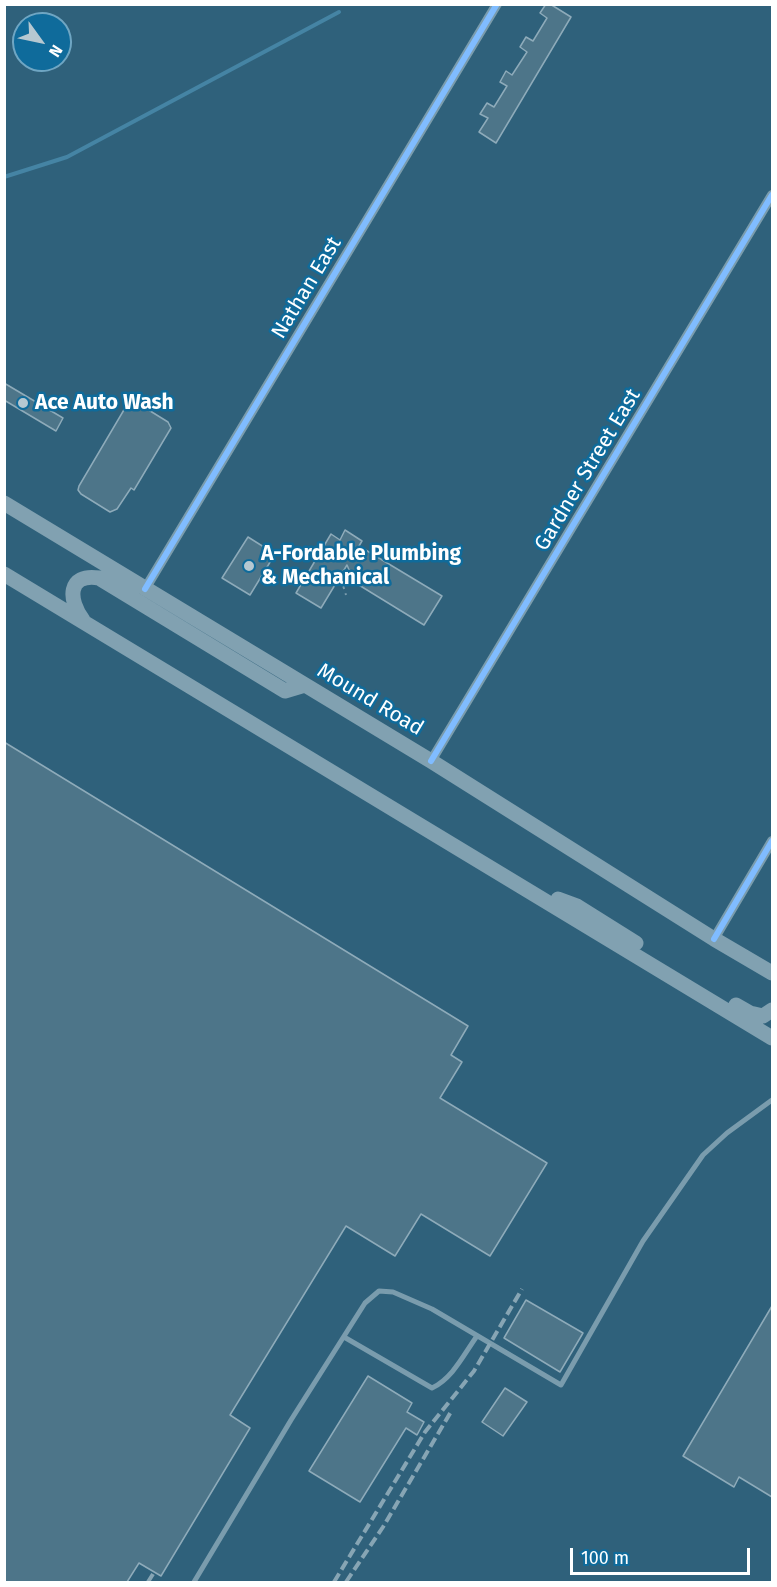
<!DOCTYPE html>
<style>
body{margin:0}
#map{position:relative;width:777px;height:1587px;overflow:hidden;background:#2f617b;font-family:"Fira Sans",sans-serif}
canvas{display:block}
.frame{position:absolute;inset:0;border:6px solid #fff;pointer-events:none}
.north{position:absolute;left:12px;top:12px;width:60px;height:60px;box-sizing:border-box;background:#0f6b9b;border:2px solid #6fa6c3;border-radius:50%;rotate:123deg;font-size:16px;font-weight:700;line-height:24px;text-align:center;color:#fff}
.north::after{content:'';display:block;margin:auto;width:21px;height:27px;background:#b6c8d1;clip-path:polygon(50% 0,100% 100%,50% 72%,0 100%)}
.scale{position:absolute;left:570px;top:1548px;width:180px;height:27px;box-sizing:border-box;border:3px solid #fff;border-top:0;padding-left:8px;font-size:18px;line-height:21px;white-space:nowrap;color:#fff;-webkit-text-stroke:4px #0f6b9b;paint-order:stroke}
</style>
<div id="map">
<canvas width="777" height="1587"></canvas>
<div class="frame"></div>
<div class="north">N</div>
<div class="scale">100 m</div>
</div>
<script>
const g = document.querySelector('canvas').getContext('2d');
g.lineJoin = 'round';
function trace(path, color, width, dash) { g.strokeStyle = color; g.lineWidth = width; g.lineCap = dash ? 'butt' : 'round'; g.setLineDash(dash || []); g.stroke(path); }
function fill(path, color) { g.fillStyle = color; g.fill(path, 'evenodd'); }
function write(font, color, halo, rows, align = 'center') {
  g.font = font + ' "Fira Sans",sans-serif'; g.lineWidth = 5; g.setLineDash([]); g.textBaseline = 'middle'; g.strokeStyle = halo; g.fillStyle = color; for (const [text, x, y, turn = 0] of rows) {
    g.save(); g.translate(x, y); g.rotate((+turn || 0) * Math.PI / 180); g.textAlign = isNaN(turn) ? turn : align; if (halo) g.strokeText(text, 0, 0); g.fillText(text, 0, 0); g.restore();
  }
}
trace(new Path2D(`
 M 4,177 L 67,157 L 339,12`), '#4584a4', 4);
const building = new Path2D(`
 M 546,4 L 550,4 L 571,17 L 496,143 L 479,132 L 488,118 L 480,114 L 487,103 L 494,107 L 507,86 L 500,82 L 506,71 L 512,75 L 527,52 L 520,47 L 526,37 L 533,41 L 547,18 L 540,13 Z
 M 4,383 L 63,418 L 56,431 L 4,400 Z
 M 134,401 L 168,422 L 171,428 L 134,490 L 131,488 L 117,509 L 110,512 L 81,494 L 78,490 L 79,486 L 128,403 Z
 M 345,530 L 362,541 L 359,546 L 442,596 L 424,625 L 354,582 L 347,565 L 321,608 L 296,593 L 331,534 L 340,540 Z
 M 248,537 L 275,554 L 250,595 L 222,578 Z
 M 4,742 L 468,1026 L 451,1055 L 462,1062 L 440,1098 L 547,1163 L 490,1256 L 421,1214 L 395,1256 L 346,1226 L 230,1415 L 250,1428 L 161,1576 L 139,1563 L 127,1582 L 4,1582 Z
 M 526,1300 L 583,1333 L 560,1372 L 504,1338 Z
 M 772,1306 L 772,1497 L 739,1477 L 734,1487 L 683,1456 Z
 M 368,1376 L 412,1403 L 407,1412 L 424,1422 L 417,1435 L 406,1428 L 360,1502 L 309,1471 Z
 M 505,1388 L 527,1402 L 503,1436 L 482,1422 Z`);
fill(building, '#4d7589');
trace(building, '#8eabba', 1.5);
trace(new Path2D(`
 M 341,579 L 346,595`), '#7a9cad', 2, [3, 4.5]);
trace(new Path2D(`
 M 344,1337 L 432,1388 C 453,1378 464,1354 477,1336
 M 194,1582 L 291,1420 L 365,1303 L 379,1291 L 393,1292 L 432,1309 L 561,1385 L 643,1241 L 703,1155 L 727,1133 L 772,1100`), '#7a9cad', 5);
trace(new Path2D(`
 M 145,589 L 497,4
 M 431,761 L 772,195
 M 714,939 L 772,841`), '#7a9cad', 10);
trace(new Path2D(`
 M 4,503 L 431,761 L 714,939 L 772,973
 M 4,574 L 772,1038
 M 83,620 C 68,600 67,573 99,578 L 285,691 L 305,685
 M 558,899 L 577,906 L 636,943
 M 736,1005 L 750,1013 L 763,1016 L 772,1010`), '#81a1b1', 15);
trace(new Path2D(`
 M 148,1582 L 153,1574
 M 334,1582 L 425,1432 L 474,1371 L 522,1289
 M 346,1582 L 383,1527 L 452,1410`), '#87a5b4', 4, [10, 4.5]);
trace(new Path2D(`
 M 145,589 L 497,4
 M 431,761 L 772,195
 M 714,939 L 772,841`), '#80bcff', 6);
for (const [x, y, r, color] of [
 [23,403,6,"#b6c8d1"],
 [249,566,6,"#b6c8d1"]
]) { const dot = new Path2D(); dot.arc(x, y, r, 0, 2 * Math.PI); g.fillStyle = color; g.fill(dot); trace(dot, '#0f6b9b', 2); }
write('21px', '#fff', '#0f6b9b', [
 ["Nathan East",307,288,-59],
 ["Gardner Street East",588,470,-59],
 ["Mound Road",370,700,31]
]);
write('bold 21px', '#fff', '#0f6b9b', [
 ["Ace Auto Wash",35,403],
 ["A-Fordable Plumbing",261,554],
 ["& Mechanical",261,578]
], 'left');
</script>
